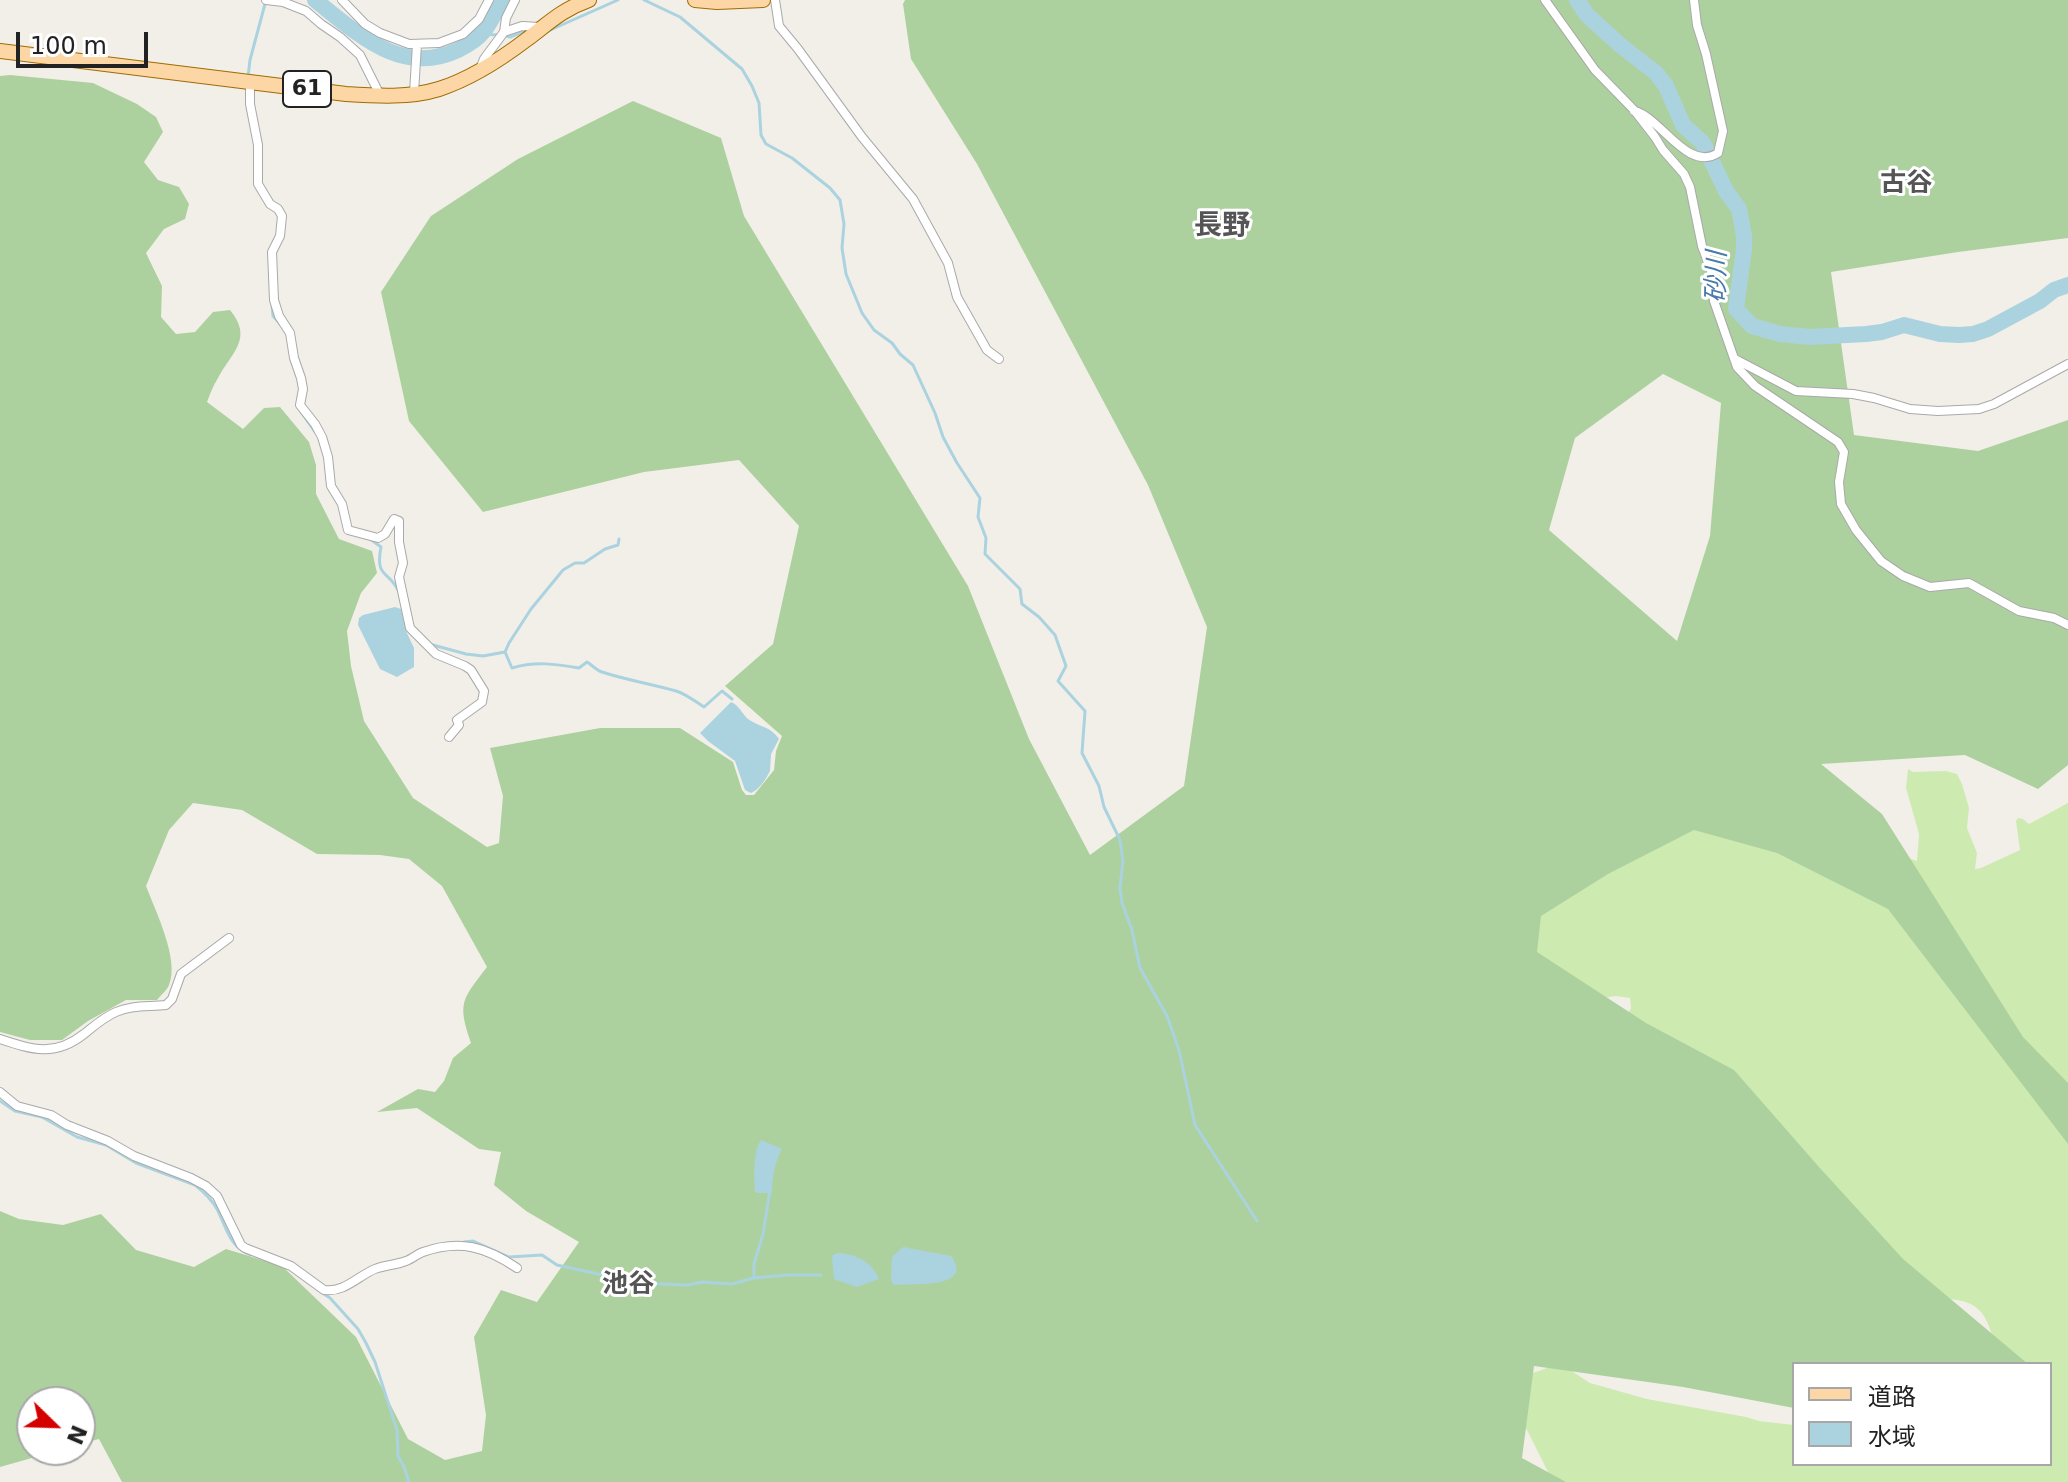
<!DOCTYPE html>
<meta charset="utf-8">
<style>
body{margin:0}
#map{position:relative;width:2068px;height:1482px;overflow:hidden;background:#f2efe9;font-family:"DejaVu Sans","Noto Sans JP",sans-serif}
canvas{display:block}
.legend{position:absolute;left:1792px;top:1362px;width:260px;height:104px;box-sizing:border-box;background:#fff;border:2px solid #a7a7a7;margin:0;padding:10px 14px;list-style:none;font-size:24px;color:#222}
.legend li{display:flex;align-items:center;gap:16px;height:40px}
.legend b{width:40px;border:2px solid #a7a7a7}
.north{position:absolute;left:16px;top:1386px;width:80px;height:80px;box-sizing:border-box;background:#fff;border:2px solid #a7a7a7;border-radius:50%;rotate:113deg;font-size:22px;font-weight:700;line-height:32px;text-align:center;color:#222}
.north::after{content:'';display:block;margin:auto;width:28px;height:36px;background:#d40000;clip-path:polygon(50% 0,100% 100%,50% 72%,0 100%)}
.scale{position:absolute;left:16px;top:32px;width:132px;height:36px;box-sizing:border-box;border:4px solid #222;border-top:0;padding-left:10px;font-size:24px;line-height:28px;white-space:nowrap;color:#222;-webkit-text-stroke:6px #fff;paint-order:stroke}
</style>
<div id="map">
<canvas width="2068" height="1482"></canvas>
<ul class="legend">
<li><b style="height:10px;background:#fcd6a4"></b>道路</li>
<li><b style="height:22px;background:#aad3df"></b>水域</li>
</ul>
<div class="north">N</div>
<div class="scale">100 m</div>
</div>
<script>
const g = document.querySelector('canvas').getContext('2d');
g.lineJoin = 'round';
function fill(path, color) { g.fillStyle = color; g.fill(path, 'evenodd'); }
function trace(path, color, width, dash) { g.strokeStyle = color; g.lineWidth = width; g.lineCap = dash ? 'butt' : 'round'; g.setLineDash(dash || []); g.stroke(path); }
function write(font, color, halo, rows, align = 'center') {
  g.font = font + ' "DejaVu Sans","Noto Sans JP",sans-serif'; g.lineWidth = 6; g.setLineDash([]); g.textBaseline = 'middle'; g.strokeStyle = halo; g.fillStyle = color; for (const [text, x, y, turn = 0] of rows) {
    g.save(); g.translate(x, y); g.rotate((+turn || 0) * Math.PI / 180); g.textAlign = isNaN(turn) ? turn : align; if (halo) g.strokeText(text, 0, 0); g.fillText(text, 0, 0); g.restore();
  }
}
fill(new Path2D(`
 M 1908,769 L 1913,772 L 1946,771 L 1957,774 L 1962,784 L 1969,808 L 1967,828 L 1977,853 L 1975,869 L 1981,868 L 2020,850 L 2016,821 L 2018,818 L 2023,819 L 2029,824 L 2068,803 L 2068,1482 L 1553,1482 L 1521,1418 L 1530,1374 L 1553,1366 L 1567,1368 L 1590,1383 L 1647,1399 L 1746,1417 L 1759,1421 L 1794,1425 L 1794,1464 L 2050,1464 L 2050,1364 L 2008,1364 C 1983,1335 1997,1300 1945,1299 L 1622,1023 L 1631,1008 L 1630,998 L 1615,996 L 1594,1000 L 1499,939 L 1645,799 L 1887,851 L 1917,861 L 1919,834 L 1906,788 Z`), '#cdebb0');
fill(new Path2D(`
 M 905,0 L 2068,0 L 2068,238 L 1958,252 L 1831,272 L 1854,435 L 1978,451 L 2068,420 L 2068,765 L 2038,789 L 1965,755 L 1821,764 L 1882,814 L 2023,1037 L 2068,1083 L 2068,1144 L 1888,909 L 1777,853 L 1694,830 L 1608,874 L 1541,916 L 1537,952 L 1646,1023 L 1734,1070 L 1819,1167 L 1903,1259 L 2028,1364 L 1794,1364 L 1794,1408 L 1683,1387 L 1534,1366 L 1522,1458 L 1566,1482 L 122,1482 L 99,1439 L 80,1444 L 80,1402 L 32,1402 L 32,1450 L 60,1450 L 0,1467 L 0,1211 L 19,1219 L 63,1225 L 101,1214 L 136,1250 L 194,1267 L 226,1249 L 282,1266 L 356,1337 L 408,1439 L 445,1460 L 482,1451 L 486,1415 L 474,1337 L 501,1290 L 537,1302 L 579,1242 L 526,1211 L 494,1185 L 501,1152 L 479,1149 L 417,1108 L 377,1112 L 418,1089 L 435,1092 L 444,1081 L 453,1058 L 471,1043 C 457,1002 462,1000 487,967 L 442,886 L 409,859 L 380,855 L 317,854 L 242,810 L 193,803 L 169,830 L 146,886 C 155,910 180,960 169,985 C 167,990 160,996 157,1000 L 126,1000 L 88,1021 L 62,1040 L 30,1040 L 0,1032 L 0,76 L 10,75 L 93,83 L 137,104 L 156,117 L 163,132 L 144,162 L 158,180 L 179,187 L 189,204 L 185,219 L 164,229 L 146,253 L 162,286 L 161,317 L 176,334 L 195,332 L 213,312 L 230,310 C 254,339 231,353 218,378 C 213,386 210,394 207,402 L 243,429 L 264,408 L 280,407 L 309,442 L 316,465 L 316,494 L 339,539 L 372,551 L 377,573 L 361,593 L 347,631 L 351,666 L 364,721 L 413,798 L 487,847 L 499,843 L 503,796 L 490,748 L 600,728 L 680,728 L 733,762 L 742,790 L 746,795 L 754,795 L 774,770 L 776,751 L 782,736 L 725,686 L 773,644 L 799,526 L 739,460 L 644,472 L 483,512 L 409,421 L 381,292 L 431,216 L 518,159 L 633,101 L 721,138 L 744,216 L 968,586 L 1029,739 L 1090,855 L 1184,786 L 1207,627 L 1148,485 L 977,164 L 911,59 L 903,4 ZM 1663,374 L 1721,403 L 1710,536 L 1677,641 L 1549,530 L 1575,438 Z`), '#add19e');
fill(new Path2D(`
 M 395,607 L 401,609 L 406,631 L 414,648 L 414,667 L 397,677 L 380,669 L 358,625 L 359,618 L 363,615 Z
 M 731,702 C 741,706 742,716 751,721 C 761,727 771,727 779,739 L 771,754 L 770,771 C 766,779 759,790 751,793 L 745,790 L 735,761 L 708,741 L 700,733 Z
 M 761,1140 L 782,1149 C 775,1162 772,1177 772,1192 L 771,1193 L 757,1193 L 755,1191 C 754,1175 753,1152 761,1140 Z
 M 903,1247 L 951,1256 C 976,1290 908,1283 894,1285 L 891,1280 L 892,1257 Z
 M 840,1253 C 859,1255 872,1263 879,1279 L 857,1287 L 834,1279 L 832,1257 L 834,1254 Z`), '#aad3df');
trace(new Path2D(`
 M 644,0 L 680,17 L 742,69 L 752,86 L 759,103 L 761,135 L 766,144 L 792,158 L 830,188 L 840,200 L 844,224 L 842,248 L 846,274 L 862,313 L 874,330 L 892,343 L 900,354 L 913,365 L 935,413 L 943,437 L 957,463 L 980,498 L 978,517 L 986,538 L 985,554 L 1020,589 L 1022,604 L 1039,617 L 1055,635 L 1066,666 L 1058,681 L 1085,711 L 1082,753 L 1099,786 L 1104,807 L 1120,840 L 1123,861 L 1120,887 L 1122,903 L 1132,930 L 1140,968 L 1167,1016 L 1179,1050 L 1195,1125 L 1257,1221
 M 548,31 L 618,0
 M 482,34 L 497,35
 M 505,36 L 510,37 L 528,30
 M 248,77 L 250,60 L 265,4
 M 272,305 L 273,316 L 282,326
 M 301,412 L 315,432
 M 370,539 L 381,547 C 375,578 388,570 398,590
 M 433,645 L 466,654 L 483,656 L 505,652 L 512,668 C 535,661 556,664 579,668 L 587,662 C 592,665 596,670 602,672 C 626,680 652,684 676,691 C 686,694 696,702 704,707 L 722,691 L 732,699
 M 505,652 L 509,643 L 531,609 L 563,570 L 575,563 L 584,563 L 605,549 L 618,545 L 619,539
 M 0,1101 L 15,1111 L 42,1117 L 77,1137 L 106,1145 L 136,1163 L 195,1185 C 204,1192 212,1200 217,1209 C 227,1228 229,1247 251,1255
 M 464,1242 L 473,1241 L 509,1257 L 542,1255 L 557,1265 L 639,1283 L 688,1285 L 702,1282 L 732,1284 L 754,1278 L 788,1275 L 821,1275
 M 754,1277 L 754,1264 L 763,1234 L 770,1190
 M 321,1292 L 330,1298 L 358,1329 L 366,1343 L 375,1362 L 397,1430 L 398,1456 L 404,1467 L 409,1482`), '#aad3df', 3);
trace(new Path2D(`
 M 315,0 C 357,33 401,77 458,50 C 466,46 477,40 483,32 C 491,23 496,10 502,0
 M 1577,0 L 1587,15 L 1620,45 L 1656,73 L 1666,86 L 1683,125 L 1703,143 L 1726,191 L 1739,209 L 1744,236 L 1744,249 L 1736,309 L 1752,326 L 1780,334 L 1810,337 L 1866,334 L 1882,332 L 1904,325 L 1940,334 L 1959,335 L 1973,334 L 1988,329 L 2040,301 L 2054,290 L 2068,285`), '#aad3df', 16);
const street = new Path2D(`
 M 266,0 L 283,2 L 306,11 L 321,24 L 340,37 L 360,55 L 380,95
 M 342,0 L 365,24 L 380,33 L 409,44 L 439,43 L 463,34 L 479,19 L 489,0
 M 775,0 L 779,26 L 798,49 L 862,137 L 913,199 L 948,263 L 957,297 L 987,350 L 999,359
 M 1545,0 L 1595,70 L 1634,110 L 1655,137 L 1663,150 L 1684,174 L 1690,187 L 1702,246 L 1711,270 L 1714,301 L 1737,367 L 1755,386 L 1838,442 L 1844,452 L 1839,482 L 1841,504 L 1856,530 L 1881,561 L 1903,576 L 1930,587 L 1969,583 L 2019,611 L 2054,618 L 2068,625
 M 504,32 L 522,26 L 540,27
 M 480,69 L 484,59 L 504,32 L 506,18 L 515,0
 M 250,82 L 250,104 L 258,145 L 258,184 L 270,204 L 278,209 L 282,216 L 280,236 L 272,252 L 274,300 L 279,316 L 290,333 L 294,358 L 301,378 L 303,389 L 300,405 L 315,424 L 322,437 L 328,457 L 331,486 L 342,504 L 348,530 L 378,538 L 385,534 L 394,519 L 399,521 L 399,542 L 403,563 L 399,577 L 410,628 L 436,654 L 465,666 L 471,670 L 484,691 L 482,702 L 457,720 L 459,725 L 449,737
 M 414,93 L 417,44
 M 1634,111 C 1660,116 1687,173 1718,153 L 1723,131 L 1706,54 L 1697,25 L 1694,0
 M 1735,359 L 1796,391 L 1853,394 L 1874,398 L 1910,409 L 1938,411 L 1979,409 L 1994,404 L 2068,364
 M 0,1039 C 33,1050 55,1057 84,1034 C 94,1026 104,1017 116,1012 C 132,1005 148,1007 166,1005 L 172,999 L 181,974 L 229,938
 M 0,1092 L 17,1106 L 51,1115 L 67,1125 L 108,1141 L 134,1156 L 191,1178 L 206,1186 L 217,1196 L 241,1245 L 245,1248 L 291,1266 L 324,1290 C 344,1293 358,1276 375,1269 C 385,1265 396,1265 406,1261 C 412,1259 417,1254 423,1252 C 460,1239 486,1247 517,1268`);
const primary = new Path2D(`
 M 695,0 L 717,2 L 763,0
 M 0,51 L 346,94 C 377,96 410,98 439,89 C 470,79 501,59 526,40 C 549,23 561,10 589,0`);
trace(street, '#a9a9a9', 10);
trace(primary, '#a06b00', 16);
trace(street, '#fff', 8);
trace(primary, '#fcd6a4', 14);
for (const [x, y, w] of [
 [307,89,48]
]) { const box = new Path2D(); box.roundRect(x - w / 2, y - 18, w, 36, 6); g.fillStyle = '#fff'; g.fill(box); trace(box, '#222', 2); }
write('bold 22px', '#222', null, [
 ["61",307,89]
]);
write('bold 26px', '#555', '#fff', [
 ["古谷",1906,184],
 ["池谷",628,1285]
]);
write('italic 26px', '#4a7aab', '#fff', [
 ["砂川",1718,277,-89]
]);
write('bold 28px', '#555', '#fff', [
 ["長野",1222,227]
]);
</script>
